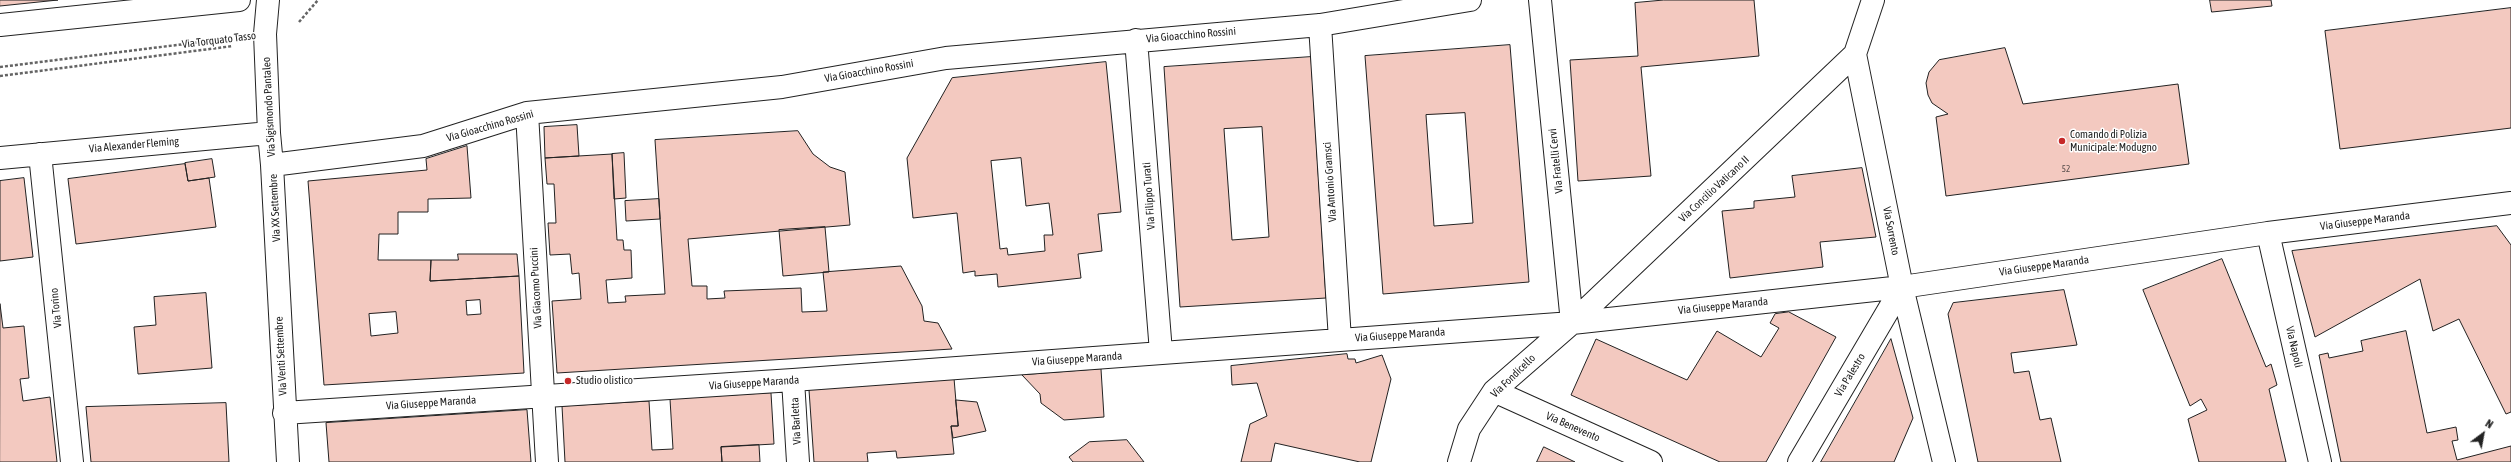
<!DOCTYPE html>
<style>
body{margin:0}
#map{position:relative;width:2511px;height:462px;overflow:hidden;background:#fff;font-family:"Asap Condensed",sans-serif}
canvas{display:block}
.north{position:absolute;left:2463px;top:414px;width:40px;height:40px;-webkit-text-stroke:3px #fff;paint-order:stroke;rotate:32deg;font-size:11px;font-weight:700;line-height:16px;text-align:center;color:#222}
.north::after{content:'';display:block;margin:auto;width:14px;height:18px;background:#222;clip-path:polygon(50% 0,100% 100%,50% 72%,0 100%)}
</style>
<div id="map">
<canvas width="2511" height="462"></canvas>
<div class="north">N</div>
</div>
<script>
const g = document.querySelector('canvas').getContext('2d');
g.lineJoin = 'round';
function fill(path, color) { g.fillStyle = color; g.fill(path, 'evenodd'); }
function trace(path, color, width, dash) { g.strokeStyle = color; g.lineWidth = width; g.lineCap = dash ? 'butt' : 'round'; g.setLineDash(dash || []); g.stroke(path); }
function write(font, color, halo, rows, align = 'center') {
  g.font = font + ' "Asap Condensed",sans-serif'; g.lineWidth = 3; g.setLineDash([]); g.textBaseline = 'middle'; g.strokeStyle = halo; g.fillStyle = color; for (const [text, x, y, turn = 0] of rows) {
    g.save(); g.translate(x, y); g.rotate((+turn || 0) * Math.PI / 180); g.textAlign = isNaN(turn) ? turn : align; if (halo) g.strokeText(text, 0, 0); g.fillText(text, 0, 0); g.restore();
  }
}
const building = new Path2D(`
 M 0,0 L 58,0 L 0,6 Z
 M 1664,0 L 1754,0 L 1759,56 L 1641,67 L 1651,176 L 1578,181 L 1570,60 L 1638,56 L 1635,3 Z
 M 2210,0 L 2271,0 L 2272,6 L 2212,12 Z
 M 2511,8 L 2511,128 L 2340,149 L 2325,31 Z
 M 1510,45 L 1529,282 L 1383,294 L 1365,56 ZM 1465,113 L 1473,223 L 1434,226 L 1426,115 Z
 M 2005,48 L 2023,104 L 2178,84 L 2189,164 L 1946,196 L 1936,117 L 1948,114 L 1932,103 L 1928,95 L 1926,83 L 1929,72 L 1939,60 Z
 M 1311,57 L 1326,298 L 1180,307 L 1164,67 ZM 1262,127 L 1269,237 L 1232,240 L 1224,129 Z
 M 1106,62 L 1121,212 L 1098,214 L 1102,251 L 1078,254 L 1081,278 L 998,287 L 997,274 L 975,276 L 975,271 L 963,273 L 957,213 L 913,218 L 907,158 L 952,78 ZM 1021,158 L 1026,206 L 1049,203 L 1053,235 L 1044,235 L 1045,251 L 1008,255 L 1007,248 L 1000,249 L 991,161 Z
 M 577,125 L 579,156 L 545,158 L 544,127 Z
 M 798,131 L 813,154 L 830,167 L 845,172 L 850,225 L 688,239 L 692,286 L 707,286 L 707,299 L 725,298 L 724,291 L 801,288 L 802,312 L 827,311 L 823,272 L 901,266 L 922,306 L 924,321 L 938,323 L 952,349 L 557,373 L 552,301 L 581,299 L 579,273 L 572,274 L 570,254 L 550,255 L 548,223 L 556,223 L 554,184 L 547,184 L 545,158 L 612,154 L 617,240 L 623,240 L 624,250 L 631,250 L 632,278 L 606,280 L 608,303 L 626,302 L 625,296 L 665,294 L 655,140 Z
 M 467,146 L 471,198 L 428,199 L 428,212 L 398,212 L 398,234 L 379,234 L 378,260 L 431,260 L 430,281 L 519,276 L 524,373 L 324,385 L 308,181 L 427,170 L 426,159 ZM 480,300 L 481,314 L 467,315 L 466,301 ZM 396,312 L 398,333 L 371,336 L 369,314 Z
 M 624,153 L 626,198 L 614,199 L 612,154 Z
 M 212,159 L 215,177 L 188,181 L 185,163 Z
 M 185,164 L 188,181 L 209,178 L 216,227 L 76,244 L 68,179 Z
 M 1862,168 L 1876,237 L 1820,242 L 1823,267 L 1730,278 L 1722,211 L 1754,208 L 1754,201 L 1795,197 L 1792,176 Z
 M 24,178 L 33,257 L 0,261 L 0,181 Z
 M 659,199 L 660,219 L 626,221 L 625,201 Z
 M 2497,226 L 2511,245 L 2511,412 L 2506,414 L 2459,319 L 2433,331 L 2420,279 L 2315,337 L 2292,251 Z
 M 825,227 L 829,272 L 783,276 L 779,230 Z
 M 458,254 L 517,254 L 519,276 L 430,281 L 431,260 L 458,260 Z
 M 2222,259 L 2266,367 L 2271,364 L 2277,385 L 2269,389 L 2286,462 L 2199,462 L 2188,419 L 2207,410 L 2201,399 L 2190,406 L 2143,290 Z
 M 2064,290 L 2077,345 L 2011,353 L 2014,373 L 2029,371 L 2040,420 L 2051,418 L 2061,462 L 1978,462 L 1948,314 L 1953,303 Z
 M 206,293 L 212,368 L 138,374 L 134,327 L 156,325 L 154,297 Z
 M 0,304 L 3,328 L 24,326 L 29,378 L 20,379 L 23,401 L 50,397 L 57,462 L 0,462 Z
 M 1789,312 L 1836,337 L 1766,462 L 1720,462 L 1571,395 L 1596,339 L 1687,380 L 1717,331 L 1761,357 L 1779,328 L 1770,323 L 1775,314 Z
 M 2406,331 L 2427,433 L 2456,427 L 2458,440 L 2452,441 L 2457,460 L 2511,446 L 2511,462 L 2341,462 L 2319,355 L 2328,353 L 2329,358 L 2363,351 L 2361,341 Z
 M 1891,339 L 1913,418 L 1894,462 L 1821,462 Z
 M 1347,354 L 1348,359 L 1355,359 L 1356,363 L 1382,355 L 1391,379 L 1371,462 L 1360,462 L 1275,443 L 1271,462 L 1241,462 L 1250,424 L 1267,416 L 1257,383 L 1232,385 L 1231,366 Z
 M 1101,369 L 1104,417 L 1064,420 L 1041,403 L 1040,394 L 1022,375 Z
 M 954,378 L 958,426 L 951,426 L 954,454 L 897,458 L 896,451 L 867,453 L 868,462 L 814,462 L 809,390 Z
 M 771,393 L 774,444 L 721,447 L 722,462 L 565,462 L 562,406 L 649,401 L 652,450 L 673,449 L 670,399 Z
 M 956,400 L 977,402 L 986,431 L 953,438 L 951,426 L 958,426 Z
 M 226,403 L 229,462 L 91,462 L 86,407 Z
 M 527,410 L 531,462 L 329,462 L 326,423 Z
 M 1127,440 L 1144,462 L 1073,462 L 1069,457 L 1089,442 Z
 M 759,445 L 760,462 L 722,462 L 721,447 Z
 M 1544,447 L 1575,462 L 1537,462 Z`);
fill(building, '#f3c9c0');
trace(building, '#222', 1);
const street = new Path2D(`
 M 268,0 L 265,34 L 269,133 L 272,165 L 288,462
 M 1540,0 L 1572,323
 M 1873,0 L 1855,54 L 1902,287 L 1944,462
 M 0,25 L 239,0
 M 1320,25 L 1340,340
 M 1136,40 L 1161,352
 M 527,113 L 547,462
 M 40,154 L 72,462
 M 0,158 L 269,133
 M 272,165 L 423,146 L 527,113 L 782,87 L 946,58 L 1320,25 L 1470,0
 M 2268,233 L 2320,462
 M 793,380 L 798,462
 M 1494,391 L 1651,462
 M 284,413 L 793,380 L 1572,323 L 1902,287 L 2268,233 L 2511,203
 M 1459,462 L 1469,429 L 1494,391 L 1572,323 L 1855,54
 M 1799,462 L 1902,287`);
trace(street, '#222', 24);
trace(new Path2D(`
 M 299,22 L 318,0
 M 0,67 L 233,38
 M 0,76 L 233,46`), '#646464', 2.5, [3, 2]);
trace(street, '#fff', 22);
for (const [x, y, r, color] of [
 [2062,141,4,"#c62828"],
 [568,381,4,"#c62828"]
]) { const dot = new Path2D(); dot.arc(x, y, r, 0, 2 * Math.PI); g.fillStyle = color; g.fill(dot); trace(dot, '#fff', 1.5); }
write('9px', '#564c4a', null, [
 ["52",2066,169]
]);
write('11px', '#222', '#fff', [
 ["Via Gioacchino Rossini",1191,35,-5],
 ["Via Torquato Tasso",219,40,-7],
 ["Via Gioacchino Rossini",869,71,-10],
 ["Via Sigismondo Pantaleo",269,107,-93],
 ["Via Gioacchino Rossini",490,126,-16],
 ["Via Alexander Fleming",134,145,-5],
 ["Via Fratelli Cervi",1556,161,-96],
 ["Via Antonio Gramsci",1330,182,-94],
 ["Via Concilio Vaticano II",1714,189,-43],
 ["Via Filippo Turati",1149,196,-94],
 ["Via XX Settembre",275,208,-93],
 ["Via Giuseppe Maranda",2365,221,-7],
 ["Via Sorrento",1891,231,79],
 ["Via Giuseppe Maranda",2044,266,-8],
 ["Via Giacomo Puccini",536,288,-93],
 ["Via Giuseppe Maranda",1723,306,-6],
 ["Via Torino",56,308,-96],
 ["Via Giuseppe Maranda",1400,335,-4],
 ["Via Napoli",2294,347,77],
 ["Via Venti Settembre",281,356,-93],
 ["Via Giuseppe Maranda",1077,359,-4],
 ["Via Palestro",1850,375,-59],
 ["Via Fondicello",1513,376,-44],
 ["Via Giuseppe Maranda",754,383,-4],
 ["Via Giuseppe Maranda",431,403,-4],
 ["Via Barletta",796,421,-93],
 ["Via Benevento",1573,427,24]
]);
write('11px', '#222', '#fff', [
 ["Comando di Polizia",2070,135],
 ["Municipale: Modugno",2070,148],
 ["Studio olistico",576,381]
], 'left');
</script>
